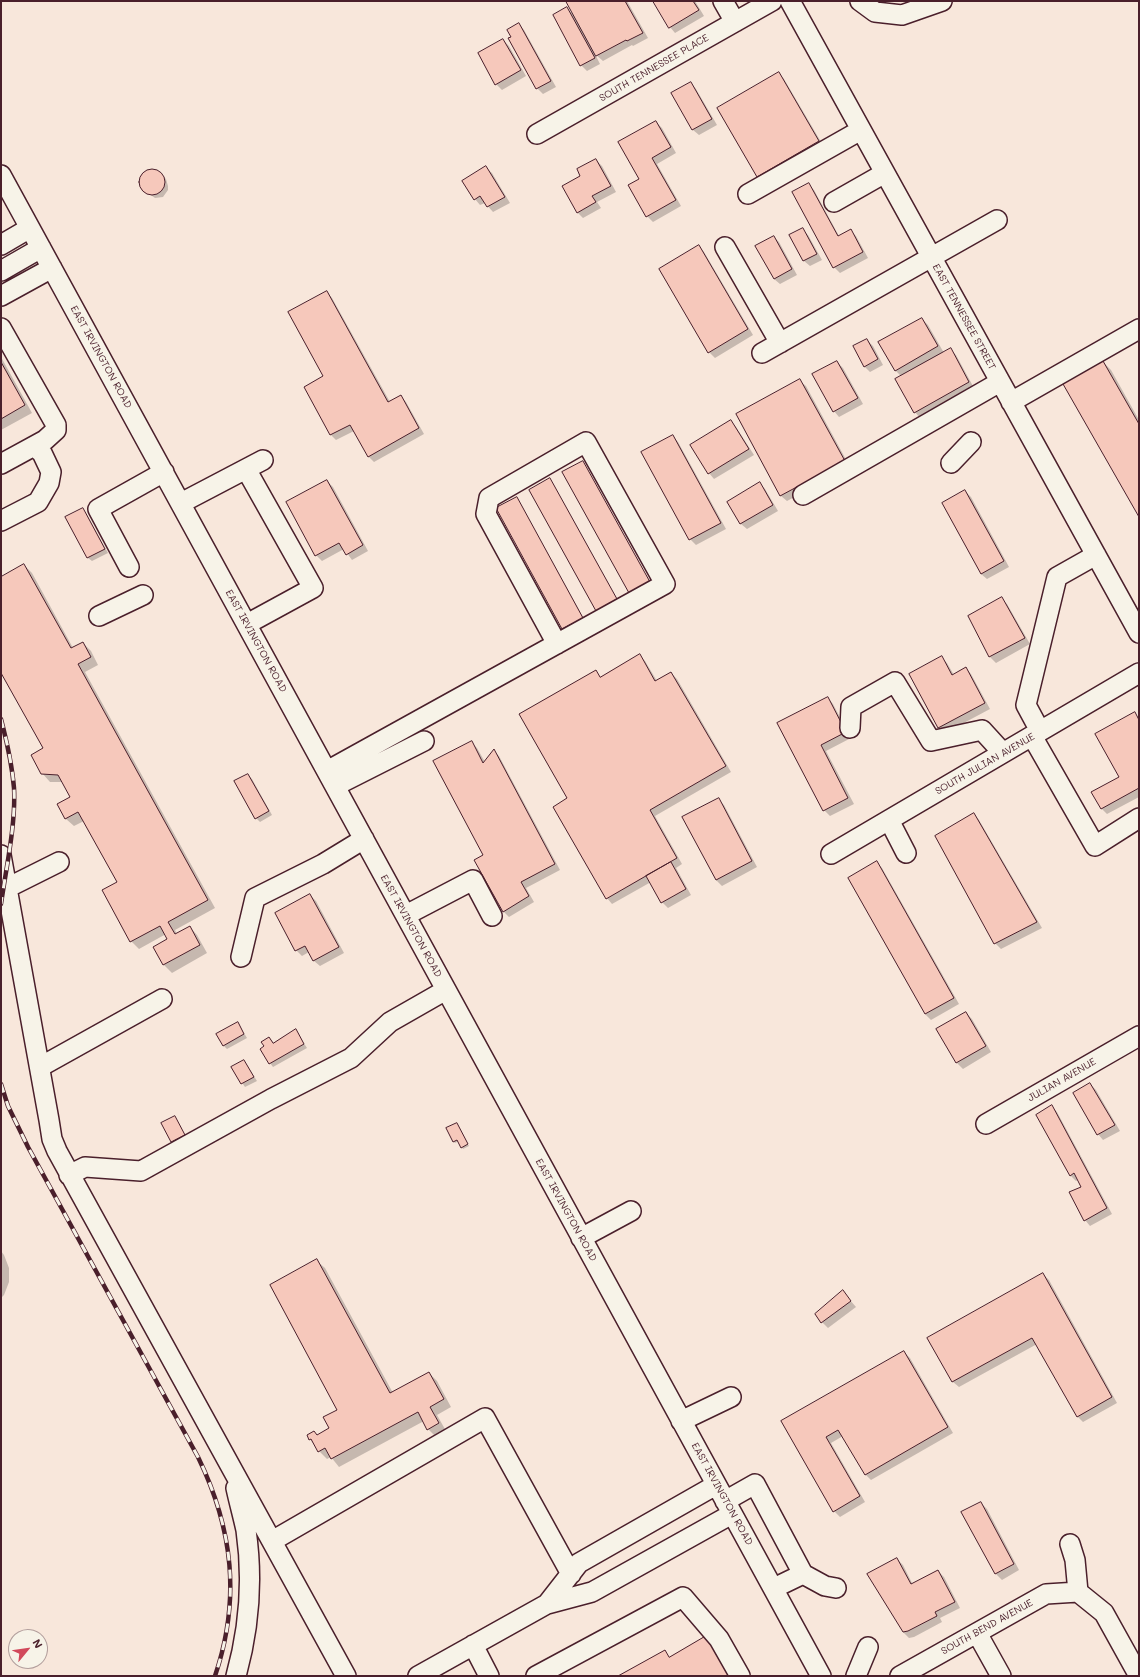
<!DOCTYPE html>
<style>
body{margin:0}
#map{position:relative;width:1140px;height:1677px;overflow:hidden;background:#f8e7db;font-family:Mali,sans-serif}
canvas{display:block}
.frame{position:absolute;inset:0;border:2px solid #4a1f2b;pointer-events:none}
.north{position:absolute;left:8px;top:1629px;width:40px;height:40px;box-sizing:border-box;background:#f7f3e8;border:1px solid #b29e9c;border-radius:50%;rotate:61deg;font-size:11px;font-weight:700;line-height:16px;text-align:center;color:#4a1f2b}
.north::after{content:'';display:block;margin:auto;width:14px;height:18px;background:#d1495b;clip-path:polygon(50% 0,100% 100%,50% 72%,0 100%)}
</style>
<div id="map">
<canvas width="1140" height="1677"></canvas>
<div class="frame"></div>
<div class="north">N</div>
</div>
<script>
const g = document.querySelector('canvas').getContext('2d');
g.lineJoin = 'round';
function fill(path, color) { g.fillStyle = color; g.fill(path, 'evenodd'); }
function trace(path, color, width, dash) { g.strokeStyle = color; g.lineWidth = width; g.lineCap = dash ? 'butt' : 'round'; g.setLineDash(dash || []); g.stroke(path); }
function write(font, color, halo, rows, align = 'center') {
  g.font = font + ' Mali,sans-serif'; g.lineWidth = 4; g.setLineDash([]); g.textBaseline = 'middle'; g.strokeStyle = halo; g.fillStyle = color; for (const [text, x, y, turn = 0] of rows) {
    g.save(); g.translate(x, y); g.rotate((+turn || 0) * Math.PI / 180); g.textAlign = isNaN(turn) ? turn : align; if (halo) g.strokeText(text, 0, 0); g.fillText(text, 0, 0); g.restore();
  }
}
fill(new Path2D(`
 M 567,1 L 627,1 L 648,38 L 633,46 L 632,45 L 603,61 L 595,54 L 600,64 L 587,71 L 581,65 L 567,9 L 574,15 Z
 M 654,1 L 695,1 L 704,16 L 675,33 L 670,27 Z
 M 519,24 L 524,30 L 556,87 L 543,94 L 537,88 L 512,37 Z
 M 503,40 L 509,46 L 526,76 L 502,90 L 496,84 Z
 M 779,73 L 784,79 L 824,147 L 763,182 L 757,177 Z
 M 691,83 L 696,89 L 717,125 L 699,135 L 693,130 L 673,93 Z
 M 656,122 L 662,128 L 676,153 L 657,164 L 681,206 L 653,222 L 647,216 L 640,180 Z
 M 596,160 L 602,166 L 616,192 L 597,202 L 601,208 L 583,218 L 577,212 L 582,176 Z
 M 486,168 L 492,173 L 510,203 L 493,212 L 485,203 L 480,205 L 475,199 Z
 M 152,171 L 159,172 L 166,179 L 168,186 L 168,190 L 163,197 L 155,198 L 144,190 L 141,183 L 143,176 Z
 M 808,184 L 814,190 L 839,236 L 850,230 L 856,236 L 868,258 L 840,273 L 834,267 L 793,192 Z
 M 802,229 L 808,235 L 822,260 L 810,266 L 804,261 L 791,235 Z
 M 774,237 L 779,242 L 797,275 L 780,284 L 774,279 Z
 M 699,246 L 704,252 L 753,335 L 715,358 L 709,352 Z
 M 327,292 L 332,298 L 390,402 L 401,396 L 406,402 L 424,434 L 374,462 L 368,456 L 354,431 L 336,440 L 331,435 L 305,387 L 325,376 Z
 M 922,319 L 928,325 L 944,353 L 951,350 L 956,355 L 974,388 L 920,418 L 915,412 L 902,377 L 895,370 Z
 M 867,340 L 873,346 L 883,365 L 870,372 L 865,367 Z
 M 1,357 L 32,413 L 1,430 Z
 M 837,362 L 843,368 L 863,404 L 839,417 L 834,411 Z
 M 1103,362 L 1111,370 L 1139,420 L 1139,515 Z
 M 800,381 L 806,386 L 850,467 L 787,501 L 781,496 L 737,415 Z
 M 730,421 L 736,427 L 754,455 L 714,479 L 709,473 Z
 M 673,436 L 678,442 L 726,529 L 696,545 L 690,539 Z
 M 550,479 L 618,601 L 598,612 L 597,610 Z
 M 327,481 L 333,487 L 368,551 L 352,560 L 344,549 L 322,561 L 316,555 Z
 M 760,484 L 765,489 L 778,511 L 747,529 L 741,524 L 728,502 Z
 M 965,491 L 971,497 L 1009,567 L 987,579 L 981,574 Z
 M 518,500 L 584,619 L 564,630 L 497,509 Z
 M 82,509 L 86,513 L 108,553 L 92,561 L 88,558 L 66,518 Z
 M 24,565 L 32,573 L 73,648 L 83,643 L 91,651 L 98,665 L 85,672 L 215,908 L 175,930 L 177,934 L 190,927 L 197,935 L 207,953 L 172,973 L 164,965 L 154,947 L 169,939 L 166,934 L 139,949 L 131,941 L 103,891 L 118,882 L 84,821 L 74,826 L 66,819 L 58,805 L 71,798 L 63,782 L 50,782 L 42,773 L 44,749 L 1,671 L 1,578 Z
 M 1001,599 L 1007,604 L 1030,644 L 996,663 L 990,657 L 969,617 Z
 M 640,656 L 645,661 L 657,681 L 671,673 L 677,679 L 731,772 L 655,816 L 682,864 L 676,868 L 691,895 L 668,908 L 662,902 L 651,882 L 612,904 L 607,898 L 569,799 L 596,672 L 601,678 Z
 M 941,657 L 947,663 L 954,675 L 966,668 L 971,674 L 990,709 L 945,733 L 939,728 L 910,674 Z
 M 828,698 L 833,704 L 851,738 L 826,751 L 854,804 L 830,816 L 824,810 L 778,724 Z
 M 1134,713 L 1139,718 L 1139,797 L 1107,814 L 1101,808 L 1120,778 Z
 M 471,742 L 477,748 L 485,762 L 494,751 L 499,756 L 560,870 L 526,888 L 534,902 L 509,917 L 503,911 L 484,856 Z
 M 248,775 L 252,779 L 272,815 L 260,822 L 256,818 Z
 M 718,799 L 724,805 L 757,867 L 722,886 L 716,880 L 683,817 Z
 M 974,814 L 979,820 L 1042,928 L 1001,949 L 995,943 Z
 M 876,862 L 882,868 L 959,1004 L 931,1020 L 925,1014 L 849,878 Z
 M 310,895 L 316,901 L 344,953 L 320,966 L 314,961 L 309,952 L 302,956 L 296,950 Z
 M 966,1013 L 972,1019 L 991,1052 L 963,1069 L 957,1063 L 937,1029 Z
 M 238,1023 L 247,1038 L 227,1049 L 224,1046 Z
 M 296,1031 L 307,1048 L 273,1067 L 270,1063 L 265,1047 L 269,1038 L 274,1043 Z
 M 244,1061 L 257,1081 L 245,1087 L 232,1068 Z
 M 1090,1084 L 1096,1090 L 1120,1131 L 1103,1140 L 1098,1134 Z
 M 1052,1106 L 1057,1112 L 1112,1214 L 1090,1226 L 1085,1220 L 1083,1187 L 1079,1179 L 1076,1181 L 1070,1175 Z
 M 176,1119 L 186,1137 L 174,1143 L 163,1124 Z
 M 457,1124 L 469,1146 L 463,1149 L 459,1141 L 455,1143 L 454,1142 Z
 M 1,1251 L 4,1255 L 9,1268 L 9,1282 L 4,1295 L 1,1298 Z
 M 317,1261 L 325,1268 L 393,1393 L 429,1373 L 437,1381 L 451,1407 L 437,1415 L 446,1431 L 436,1437 L 428,1429 L 424,1421 L 339,1467 L 331,1457 L 327,1459 L 319,1451 L 310,1439 L 314,1432 L 318,1436 L 331,1429 L 339,1410 Z
 M 1043,1274 L 1049,1280 L 1117,1403 L 1083,1422 L 1077,1416 L 1037,1344 L 959,1387 L 953,1382 L 929,1338 Z
 M 843,1292 L 856,1307 L 828,1328 L 822,1322 Z
 M 904,1352 L 910,1358 L 953,1433 L 871,1480 L 865,1474 L 843,1436 L 831,1443 L 865,1502 L 840,1517 L 834,1511 L 782,1422 Z
 M 981,1503 L 987,1509 L 1019,1570 L 1002,1580 L 996,1574 L 963,1513 Z
 M 897,1559 L 903,1565 L 913,1585 L 938,1571 L 944,1577 L 960,1608 L 940,1618 L 942,1622 L 914,1637 L 909,1638 L 903,1632 Z`), '#0003');
const building = new Path2D(`
 M 566,1 L 625,1 L 643,33 L 627,41 L 626,40 L 596,56 Z
 M 653,1 L 693,1 L 699,10 L 669,28 Z
 M 567,7 L 595,58 L 580,66 L 553,15 Z
 M 519,23 L 551,81 L 536,89 L 508,38 L 511,37 L 507,30 Z
 M 503,39 L 521,70 L 495,85 L 478,53 Z
 M 779,72 L 819,141 L 757,177 L 717,108 Z
 M 691,82 L 712,119 L 692,130 L 671,93 Z
 M 656,121 L 671,147 L 652,158 L 676,200 L 646,217 L 628,185 L 639,179 L 618,142 Z
 M 596,159 L 611,186 L 592,196 L 596,202 L 577,213 L 562,186 L 580,176 L 577,169 Z
 M 486,166 L 505,197 L 487,207 L 480,196 L 474,200 L 462,181 Z
 M139 182a13 13 0 1 1 26 0a13 13 0 1 1-26 0Z
 M 809,183 L 838,236 L 851,229 L 863,252 L 833,268 L 792,192 Z
 M 803,228 L 817,254 L 803,261 L 789,235 Z
 M 774,236 L 792,269 L 774,279 L 755,246 Z
 M 699,245 L 748,329 L 708,353 L 659,269 Z
 M 327,291 L 388,402 L 401,395 L 419,428 L 368,457 L 350,425 L 330,435 L 304,387 L 323,376 L 288,312 Z
 M 922,318 L 938,346 L 895,371 L 878,342 Z
 M 867,339 L 878,359 L 864,367 L 853,346 Z
 M 951,348 L 969,382 L 914,413 L 895,379 Z
 M 837,361 L 858,398 L 833,412 L 812,374 Z
 M 1103,361 L 1139,424 L 1139,517 L 1063,384 Z
 M 1,362 L 25,405 L 1,419 Z
 M 800,379 L 845,461 L 780,496 L 736,414 Z
 M 731,420 L 749,449 L 708,474 L 690,445 Z
 M 673,435 L 721,523 L 689,540 L 641,452 Z
 M 583,461 L 650,582 L 629,593 L 562,472 Z
 M 550,478 L 617,599 L 596,611 L 529,490 Z
 M 327,480 L 363,545 L 346,555 L 339,543 L 315,556 L 286,502 Z
 M 760,482 L 773,505 L 740,524 L 727,502 Z
 M 965,490 L 1004,561 L 981,574 L 942,503 Z
 M 517,497 L 583,618 L 562,629 L 496,508 Z
 M 83,508 L 105,549 L 87,558 L 65,517 Z
 M 24,564 L 71,648 L 83,642 L 91,657 L 78,664 L 208,900 L 168,922 L 175,934 L 190,926 L 200,945 L 163,965 L 153,947 L 167,939 L 160,926 L 130,942 L 102,890 L 117,882 L 78,812 L 65,819 L 57,804 L 70,797 L 58,775 L 41,774 L 31,755 L 43,748 L 1,673 L 1,577 Z
 M 1002,597 L 1025,638 L 989,657 L 968,616 Z
 M 640,654 L 655,681 L 671,672 L 726,766 L 650,810 L 677,858 L 606,899 L 553,807 L 567,798 L 519,714 L 596,670 L 600,677 Z
 M 942,656 L 952,675 L 966,667 L 985,703 L 938,728 L 909,674 Z
 M 828,697 L 846,732 L 821,745 L 848,798 L 823,811 L 777,723 Z
 M 1135,712 L 1139,720 L 1139,788 L 1101,809 L 1091,792 L 1119,777 L 1095,734 Z
 M 472,741 L 483,763 L 494,749 L 555,864 L 521,882 L 529,896 L 503,912 L 474,860 L 483,855 L 433,761 Z
 M 248,774 L 269,811 L 255,819 L 234,781 Z
 M 719,798 L 752,861 L 716,880 L 682,817 Z
 M 974,813 L 1037,922 L 994,944 L 935,836 Z
 M 877,861 L 954,998 L 925,1014 L 848,878 Z
 M 671,862 L 686,889 L 661,903 L 646,876 Z
 M 310,894 L 339,947 L 313,961 L 305,946 L 295,951 L 275,913 Z
 M 966,1012 L 986,1046 L 956,1063 L 936,1029 Z
 M 238,1022 L 244,1034 L 223,1046 L 216,1034 Z
 M 296,1029 L 304,1044 L 269,1064 L 260,1049 L 264,1046 L 261,1042 L 269,1037 L 273,1043 Z
 M 244,1060 L 254,1077 L 241,1084 L 231,1067 Z
 M 1090,1083 L 1115,1125 L 1097,1135 L 1073,1093 Z
 M 1052,1105 L 1107,1208 L 1084,1221 L 1069,1192 L 1081,1187 L 1074,1173 L 1070,1176 L 1036,1115 Z
 M 175,1116 L 185,1135 L 171,1142 L 161,1123 Z
 M 457,1123 L 468,1144 L 461,1148 L 457,1140 L 453,1142 L 446,1128 Z
 M 317,1259 L 390,1393 L 429,1372 L 444,1399 L 430,1407 L 439,1423 L 427,1430 L 418,1412 L 331,1459 L 325,1448 L 318,1452 L 311,1439 L 309,1440 L 307,1435 L 314,1431 L 317,1435 L 329,1428 L 323,1417 L 337,1410 L 270,1285 Z
 M 1043,1273 L 1112,1397 L 1077,1417 L 1032,1338 L 952,1382 L 927,1338 Z
 M 843,1290 L 851,1301 L 821,1323 L 815,1314 Z
 M 904,1351 L 948,1427 L 865,1475 L 838,1430 L 826,1437 L 860,1496 L 833,1512 L 781,1421 Z
 M 981,1502 L 1014,1564 L 995,1574 L 961,1512 Z
 M 897,1558 L 911,1584 L 938,1570 L 955,1602 L 935,1612 L 937,1616 L 908,1631 L 903,1632 L 867,1574 Z
 M 708,1635 L 731,1676 L 618,1676 L 665,1650 L 669,1657 Z`);
fill(building, '#f6c8bb');
trace(building, '#4a1f2b', 1);
const minor = new Path2D(`
 M 723,1 L 735,22
 M 790,1 L 1139,633
 M 860,1 L 875,12 L 902,15 L 942,1
 M 537,134 L 772,1
 M 1,175 L 821,1676
 M 748,194 L 861,130
 M 834,202 L 885,173
 M 1,245 L 30,228
 M 725,247 L 780,343
 M 1,271 L 41,248
 M 1,296 L 52,268
 M 1,328 L 56,425 L 56,430 L 45,440 L 1,464
 M 762,353 L 997,220
 M 1011,402 L 1139,329
 M 951,463 L 971,442
 M 246,469 L 313,588 L 247,624
 M 803,495 L 1000,382
 M 181,503 L 263,460
 M 1,521 L 38,502 L 49,483 L 51,472 L 42,453 L 34,446
 M 129,567 L 98,509 L 164,472
 M 99,616 L 143,595
 M 850,728 L 851,707 L 895,682 L 931,741 L 982,730 L 1003,753
 M 1040,731 L 1026,705 L 1057,577 L 1096,555
 M 1032,736 L 1095,846 L 1139,818
 M 327,771 L 665,584 L 586,442 L 489,498 L 486,514 L 557,644
 M 335,786 L 424,741
 M 889,820 L 906,853
 M 831,854 L 1139,673
 M 1,855 L 49,1120 L 52,1139 L 57,1151 L 346,1676
 M 7,888 L 59,862
 M 406,915 L 473,880 L 492,916
 M 241,957 L 255,898 L 323,864 L 364,839
 M 40,1067 L 162,999
 M 986,1124 L 1139,1036
 M 69,1175 L 85,1167 L 141,1171 L 271,1099 L 351,1058 L 390,1022 L 446,990
 M 581,1238 L 631,1211
 M 681,1421 L 731,1397
 M 716,1485 L 579,1563 L 547,1604 L 592,1592 L 732,1514
 M 236,1488 C 239,1502 243,1516 246,1530 C 253,1578 249,1629 236,1676
 M 725,1501 L 755,1484 L 803,1574
 M 272,1541 L 485,1418 L 571,1574
 M 1070,1544 L 1075,1560 L 1078,1592
 M 774,1588 L 803,1574 L 825,1586 L 836,1588
 M 1078,1592 L 1104,1613 L 1139,1676
 M 977,1633 L 1001,1676
 M 473,1645 L 489,1676
 M 418,1676 L 547,1604
 M 536,1676 L 683,1597 L 719,1639 L 740,1676
 M 856,1676 L 868,1647
 M 900,1676 L 1046,1594 L 1078,1592`);
trace(minor, '#4a1f2b', 22);
trace(minor, '#f7f3e8', 19);
const rail = new Path2D(`
 M 1,719 C 7,742 12,764 14,788 C 16,824 6,868 1,904
 M 1,1084 L 8,1106 L 28,1147 L 198,1457 C 233,1529 241,1599 215,1676`);
trace(rail, '#4a1f2b', 4.5);
trace(rail, '#f7f3e8', 3, [9]);
write('10px', '#4a1f2b', '#f7f3e8', [
 ["SOUTH TENNESSEE PLACE",654,68,-30],
 ["EAST TENNESSEE STREET",964,317,61],
 ["EAST IRVINGTON ROAD",101,357,61],
 ["EAST IRVINGTON ROAD",256,641,61],
 ["SOUTH JULIAN AVENUE",985,764,-30],
 ["EAST IRVINGTON ROAD",411,926,61],
 ["JULIAN AVENUE",1062,1080,-30],
 ["EAST IRVINGTON ROAD",566,1210,61],
 ["EAST IRVINGTON ROAD",722,1494,61],
 ["SOUTH BEND AVENUE",987,1627,-29]
]);
</script>
